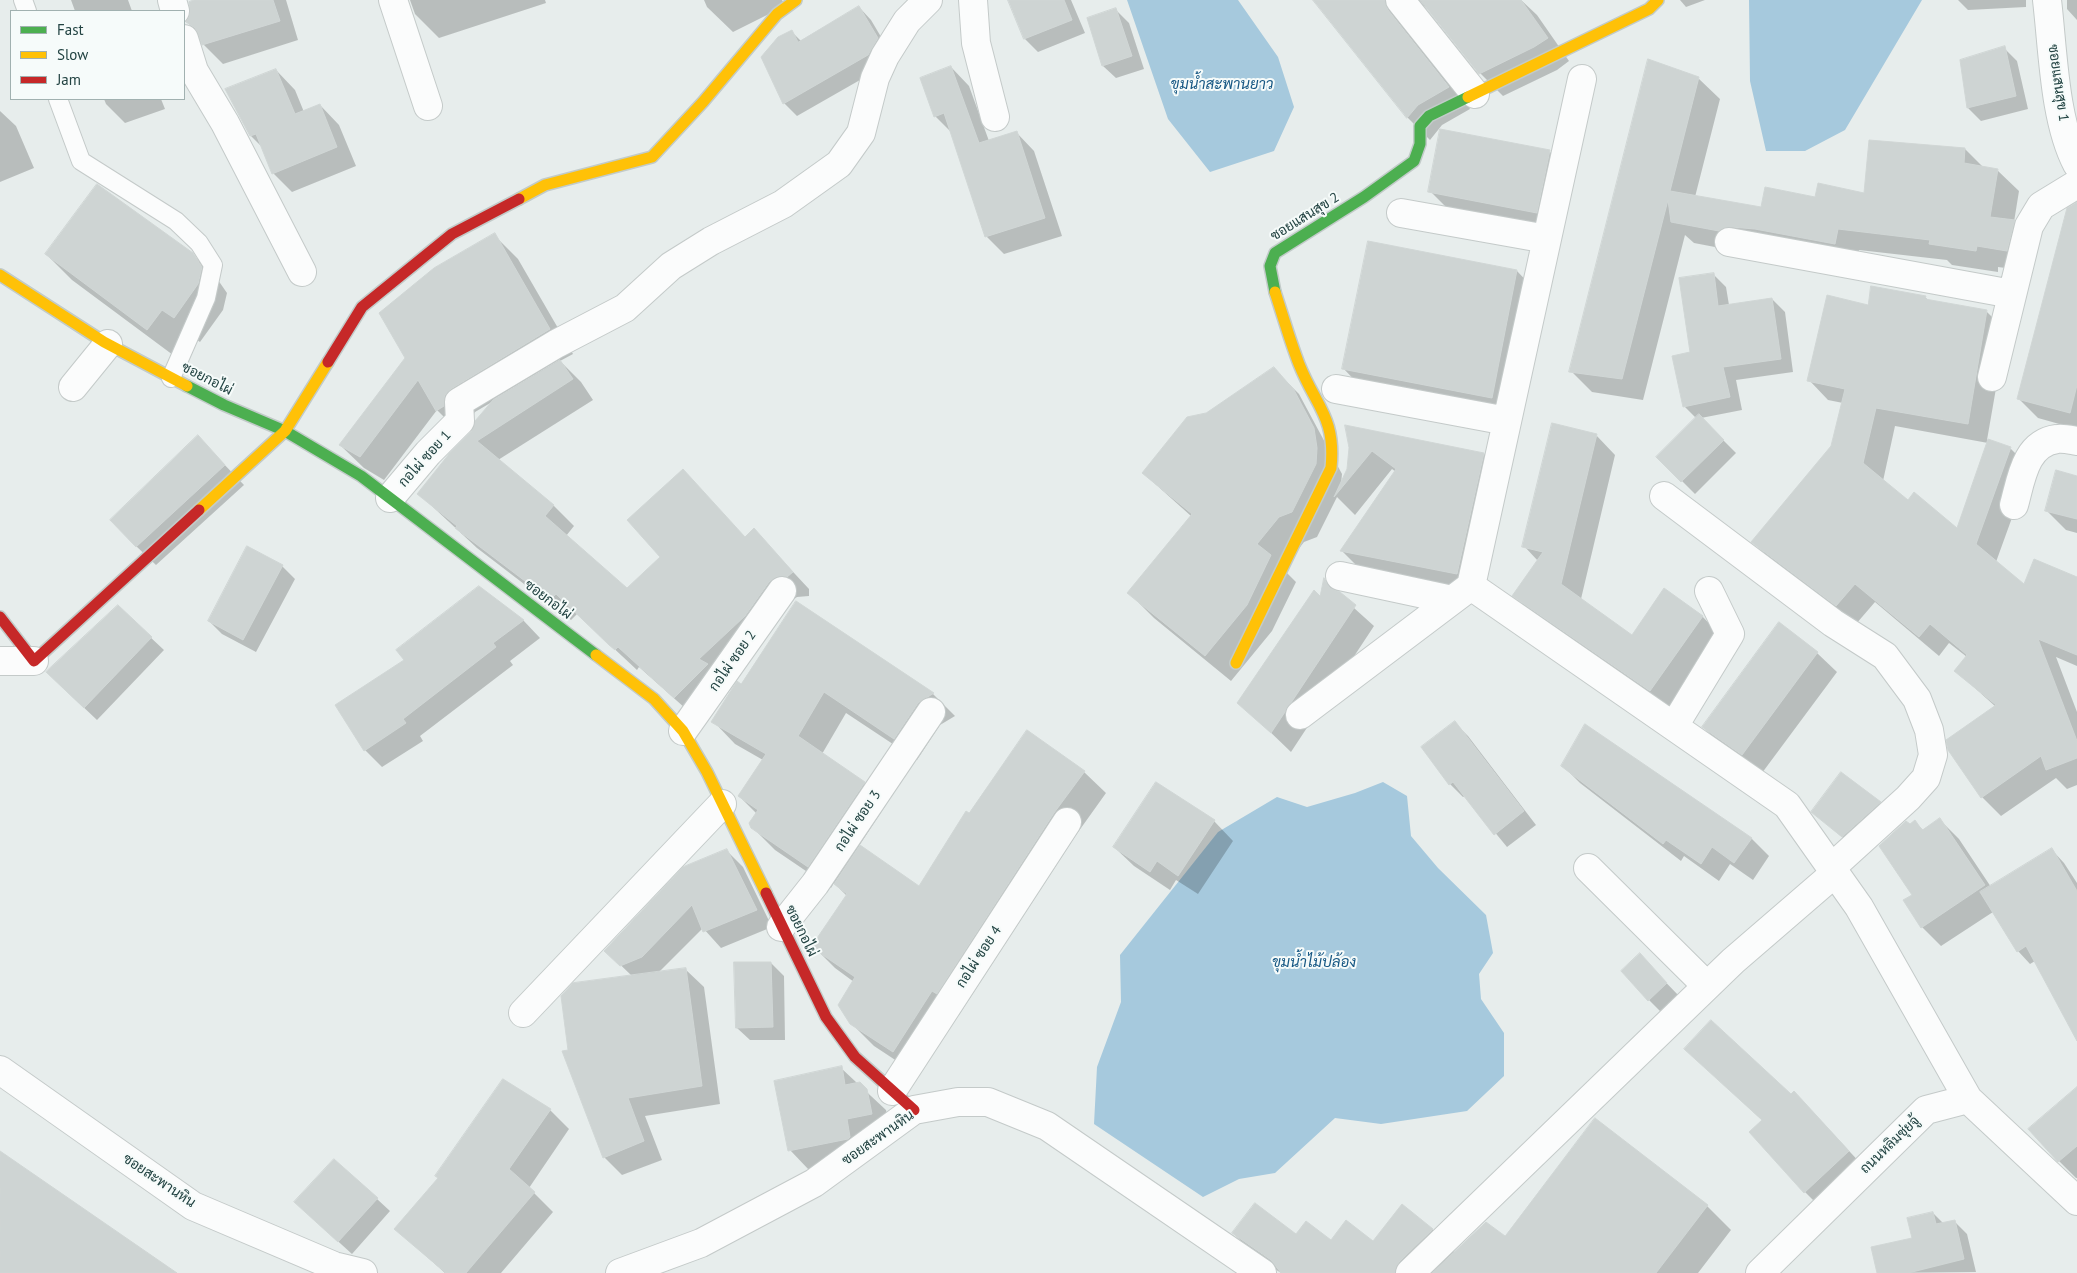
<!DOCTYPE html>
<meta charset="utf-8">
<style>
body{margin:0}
#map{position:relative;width:2077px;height:1273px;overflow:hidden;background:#e7edec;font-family:"PT Sans",sans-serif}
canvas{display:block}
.legend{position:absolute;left:10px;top:10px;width:175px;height:90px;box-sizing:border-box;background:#f6fbfa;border:1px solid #a1b1b0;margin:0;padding:6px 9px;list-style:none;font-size:15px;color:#224342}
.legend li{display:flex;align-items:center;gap:10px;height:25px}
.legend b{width:25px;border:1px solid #a1b1b0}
</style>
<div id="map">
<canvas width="2077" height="1273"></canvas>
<ul class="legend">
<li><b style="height:6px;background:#4caf50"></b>Fast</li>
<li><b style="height:6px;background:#ffc107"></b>Slow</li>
<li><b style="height:6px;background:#c62828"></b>Jam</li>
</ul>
</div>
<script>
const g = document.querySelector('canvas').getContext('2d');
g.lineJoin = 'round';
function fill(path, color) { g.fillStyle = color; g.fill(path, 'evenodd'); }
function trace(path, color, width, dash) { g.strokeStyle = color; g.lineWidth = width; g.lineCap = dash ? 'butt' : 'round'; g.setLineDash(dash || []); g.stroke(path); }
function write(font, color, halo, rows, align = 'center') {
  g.font = font + ' "PT Sans",Sarabun,sans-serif'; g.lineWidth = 4; g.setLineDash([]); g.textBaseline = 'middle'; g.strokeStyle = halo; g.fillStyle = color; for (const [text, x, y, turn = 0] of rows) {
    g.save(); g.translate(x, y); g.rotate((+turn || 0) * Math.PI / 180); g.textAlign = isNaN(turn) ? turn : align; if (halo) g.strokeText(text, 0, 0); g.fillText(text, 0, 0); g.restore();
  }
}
fill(new Path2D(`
 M 1127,0 L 1238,0 L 1278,57 L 1294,107 L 1274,151 L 1210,172 L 1168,119 Z
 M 1922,0 L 1845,130 L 1805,151 L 1766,151 L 1750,81 L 1749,0 Z
 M 1383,782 L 1407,796 L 1411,836 L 1438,868 L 1486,915 L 1493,953 L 1479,974 L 1481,999 L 1504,1033 L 1504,1076 L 1467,1111 L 1381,1124 L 1335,1118 L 1275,1173 L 1239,1179 L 1203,1197 L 1094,1124 L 1097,1067 L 1121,1002 L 1120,955 L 1218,832 L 1277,797 L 1307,807 L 1355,793 Z`), '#a6c9dd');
fill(new Path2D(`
 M 71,0 L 128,0 L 132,11 L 75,11 Z
 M 198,0 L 286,0 L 298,40 L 223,64 L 203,44 L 199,35 L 188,23 Z
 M 410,0 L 545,0 L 546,3 L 439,38 L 415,14 Z
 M 704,0 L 782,0 L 785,6 L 733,32 L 707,7 Z
 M 1010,0 L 1071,0 L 1085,33 L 1038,52 L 1025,39 Z
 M 1315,0 L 1521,0 L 1537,15 L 1569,61 L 1557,70 L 1503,96 L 1480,73 L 1427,7 L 1421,6 L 1470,109 L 1442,125 L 1430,140 L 1408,118 Z
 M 1680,0 L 1705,0 L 1686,7 Z
 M 1958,0 L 2026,0 L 2026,7 L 1968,10 Z
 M 2067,0 L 2077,0 L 2077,20 L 2067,9 Z
 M 859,7 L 871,20 L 890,52 L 881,68 L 797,116 L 784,103 L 762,58 L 792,32 L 801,41 Z
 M 1116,10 L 1129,23 L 1144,69 L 1116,78 L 1103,66 L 1088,19 Z
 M 2004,48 L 2017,61 L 2028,109 L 1981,121 L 1968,108 L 1961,61 Z
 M 951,67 L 969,86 L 989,141 L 1016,132 L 1034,151 L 1062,236 L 1004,254 L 986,236 L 953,134 L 935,116 Z
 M 276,70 L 295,90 L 304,112 L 320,105 L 339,125 L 356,166 L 292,192 L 273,173 L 263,148 L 251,136 Z
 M 1698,78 L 1720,99 L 1695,197 L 1762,209 L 1816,198 L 1866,195 L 1965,149 L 1984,168 L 1997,170 L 2019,191 L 2014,222 L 2035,243 L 2028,271 L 1998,267 L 1998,272 L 1952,265 L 1947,260 L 1859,250 L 1856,264 L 1741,252 L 1694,243 L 1685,235 L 1643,400 L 1592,392 L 1571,371 Z
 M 104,99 L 161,99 L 165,109 L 125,123 L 106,104 Z
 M 0,111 L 16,126 L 34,168 L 0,182 Z
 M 1441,130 L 1550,152 L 1569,171 L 1556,231 L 1449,210 L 1430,191 Z
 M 2077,231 L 2077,429 L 2038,418 L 2019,399 Z
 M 494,235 L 518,259 L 573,354 L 560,361 L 581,382 L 593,400 L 498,460 L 554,506 L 574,526 L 566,536 L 627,590 L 746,538 L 754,530 L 809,589 L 809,596 L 797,597 L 790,602 L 695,717 L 639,667 L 637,670 L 577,614 L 571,620 L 477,548 L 419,494 L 472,432 L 492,402 L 475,412 L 461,434 L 437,410 L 384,480 L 364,468 L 340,445 L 407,358 Z
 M 46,254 L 192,254 L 218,280 L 227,293 L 223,310 L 200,342 L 188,334 L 173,355 L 72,280 Z
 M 1517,271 L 1536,291 L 1512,417 L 1362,388 L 1343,368 Z
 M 1713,274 L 1726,287 L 1729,305 L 1772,299 L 1785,312 L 1793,372 L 1736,380 L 1742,410 L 1701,418 L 1736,453 L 1695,494 L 1658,457 L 1696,418 L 1684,406 L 1692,353 Z
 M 1925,297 L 1929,301 L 1986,311 L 2006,331 L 1987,440 L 2010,448 L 2030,468 L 1996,562 L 2024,586 L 2077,578 L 2077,666 L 2056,657 L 2077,712 L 2077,785 L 2067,789 L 2056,778 L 2001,816 L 1982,797 L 1996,707 L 1956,671 L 1967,657 L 1949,643 L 1939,656 L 1875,602 L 1856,624 L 1772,561 L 1753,542 L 1832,446 L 1843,403 L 1828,400 L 1809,380 L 1869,306 ZM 1895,426 L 1988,443 L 1957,530 L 1908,502 L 1883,481 Z
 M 1274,369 L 1299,394 L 1342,474 L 1341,484 L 1348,470 L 1350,448 L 1484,454 L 1503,473 L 1476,592 L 1361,570 L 1342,551 L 1396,472 L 1392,469 L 1355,515 L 1337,497 L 1317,537 L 1304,542 L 1283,569 L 1296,582 L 1272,631 L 1231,681 L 1154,618 L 1129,593 L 1191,516 L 1143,473 L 1206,414 Z
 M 1596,435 L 1615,455 L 1581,599 L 1632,637 L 1702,616 L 1721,636 L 1670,710 L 1533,615 L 1514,595 L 1538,561 L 1524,546 Z
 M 198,437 L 244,485 L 156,565 L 136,546 Z
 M 2077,477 L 2077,533 L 2066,530 L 2047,511 Z
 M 282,566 L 295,579 L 256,652 L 222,634 L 209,621 Z
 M 1324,581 L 1374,626 L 1291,752 L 1239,702 L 1321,598 Z
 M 796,603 L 933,694 L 955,716 L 940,725 L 917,760 L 846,713 L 822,754 L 864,783 L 886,805 L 859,846 L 919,888 L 969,815 L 1084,772 L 1106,793 L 1076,835 L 959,1015 L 955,1011 L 915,1073 L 874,1046 L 851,1023 L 854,982 L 835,968 L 813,946 L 847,896 L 834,883 L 831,888 L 775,850 L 752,827 L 757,814 L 739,796 L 763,760 L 735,744 L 713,721 L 742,685 Z
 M 118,607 L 164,650 L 97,720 L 60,685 Z
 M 523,620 L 540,638 L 510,661 L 513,665 L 420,736 L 423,741 L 382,767 L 365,750 L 406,660 Z
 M 1817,653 L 1837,672 L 1762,773 L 1722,746 L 1703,727 Z
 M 1455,723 L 1468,736 L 1536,825 L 1507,847 L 1465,796 L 1463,797 L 1450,784 L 1423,747 Z
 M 1562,765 L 1751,838 L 1769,856 L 1753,880 L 1730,864 L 1719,881 L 1684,856 L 1681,861 L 1580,783 Z
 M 1880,803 L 1893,815 L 1856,849 L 1813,812 Z
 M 1940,820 L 1959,839 L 1991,887 L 2052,850 L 2064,863 L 2077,883 L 2077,1028 L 2035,961 L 2030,964 L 2018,951 L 1993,912 L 1941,946 L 1922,927 L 1913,895 L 1910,825 L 1915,822 L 1924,831 Z
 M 1214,821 L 1233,841 L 1198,894 L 1176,880 L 1170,890 L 1134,866 L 1114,847 Z
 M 727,851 L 743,867 L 772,927 L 721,948 L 703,928 L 659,972 L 685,969 L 704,987 L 720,1104 L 645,1116 L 662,1160 L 622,1175 L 604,1157 L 570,1051 L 632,976 L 606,951 Z
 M 771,963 L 784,976 L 785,1040 L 750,1040 L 737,1028 Z
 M 1652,968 L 1679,996 L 1662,1013 L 1649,1000 Z
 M 1686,1049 L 1791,1095 L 1794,1092 L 1865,1168 L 1821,1208 L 1805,1192 L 1763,1121 Z
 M 841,1068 L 886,1110 L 891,1133 L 809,1170 L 790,1150 Z
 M 2077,1088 L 2077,1178 L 2076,1178 L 2059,1161 Z
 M 550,1110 L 569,1129 L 529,1188 L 553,1212 L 501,1273 L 445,1273 L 396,1229 Z
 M 377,1199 L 390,1211 L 352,1254 L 309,1215 Z
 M 1402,1206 L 1433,1230 L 1455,1253 L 1506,1237 L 1707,1206 L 1731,1230 L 1698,1273 L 1281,1273 L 1257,1257 L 1233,1233 L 1296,1236 L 1331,1242 L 1373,1243 Z
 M 1933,1213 L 1944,1224 L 1954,1221 L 1967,1234 L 1976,1272 L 1879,1273 L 1913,1239 Z`), '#0003');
const building = new Path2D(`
 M 194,0 L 273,0 L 280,21 L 202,45 L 195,28 L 186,22 L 190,14 L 189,2 Z
 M 1008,0 L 1064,0 L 1072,20 L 1024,39 Z
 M 1313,0 L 1385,0 L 1388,10 L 1449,87 L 1418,105 L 1407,118 Z
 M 1420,0 L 1521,0 L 1548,38 L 1534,47 L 1479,74 Z
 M 859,6 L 878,38 L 868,55 L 783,104 L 761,57 L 778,37 L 792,30 L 798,42 Z
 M 1116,8 L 1132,56 L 1102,66 L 1087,18 Z
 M 2005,46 L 2016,96 L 1967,108 L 1960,60 Z
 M 1648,59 L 1699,77 L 1670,191 L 1761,207 L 1765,187 L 1815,197 L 1818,183 L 1864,193 L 1869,140 L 1965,148 L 1964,163 L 1998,169 L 1990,217 L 2015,220 L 2007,251 L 1977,246 L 1976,251 L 1929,244 L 1930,240 L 1838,229 L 1835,244 L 1755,229 L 1731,227 L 1719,231 L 1671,222 L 1668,200 L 1622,379 L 1569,372 Z
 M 951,66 L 979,143 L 1017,131 L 1045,218 L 985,237 L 944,113 L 934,117 L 920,78 Z
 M 276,69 L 295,114 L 320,104 L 337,147 L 272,174 L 256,134 L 250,136 L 225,89 Z
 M 1440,129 L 1550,150 L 1537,213 L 1428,192 Z
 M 97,184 L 193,253 L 202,267 L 198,284 L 174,318 L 162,310 L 147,330 L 45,254 Z
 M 2077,202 L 2077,385 L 2070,413 L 2017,399 L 2067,208 Z
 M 495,233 L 550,329 L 451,389 L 445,395 L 444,406 L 436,411 L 418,380 L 360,457 L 339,445 L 405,358 L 379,313 L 434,268 Z
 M 1368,241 L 1517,270 L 1492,398 L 1342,369 Z
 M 1714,273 L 1718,306 L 1772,298 L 1781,359 L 1723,367 L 1730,397 L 1683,407 L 1672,356 L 1690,352 L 1679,278 Z
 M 1871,286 L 1926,296 L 1925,299 L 1987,310 L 1968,424 L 1876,408 L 1863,463 L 1908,500 L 1914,492 L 1957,528 L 1988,439 L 2011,447 L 1976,544 L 2024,584 L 2034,559 L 2077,577 L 2077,655 L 2038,639 L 2077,741 L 2077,758 L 2046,770 L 2041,756 L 1981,798 L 1948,750 L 1946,740 L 1996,705 L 1954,671 L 1967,655 L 1930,624 L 1919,637 L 1855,584 L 1836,606 L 1751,542 L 1831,446 L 1845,389 L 1807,381 L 1827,295 L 1868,305 Z
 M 560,360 L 573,379 L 477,441 L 554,505 L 545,516 L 627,588 L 660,557 L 627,520 L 683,469 L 745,537 L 754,528 L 793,572 L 787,577 L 776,577 L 769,582 L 745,616 L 699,659 L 708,664 L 674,698 L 618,647 L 615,650 L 609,645 L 556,594 L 550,600 L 455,528 L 457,526 L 417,494 L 449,454 L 471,432 L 475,421 L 493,400 Z
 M 1274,367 L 1294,390 L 1314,428 L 1317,448 L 1316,464 L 1292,512 L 1279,517 L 1257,544 L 1271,555 L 1247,605 L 1205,656 L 1127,593 L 1192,514 L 1142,473 L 1187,417 L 1206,413 Z
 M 1699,414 L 1724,440 L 1681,482 L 1656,457 Z
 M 1552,423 L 1597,434 L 1561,584 L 1632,635 L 1664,588 L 1703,616 L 1650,691 L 1512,596 L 1543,552 L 1522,547 Z
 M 1345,425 L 1484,453 L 1457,574 L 1340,551 L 1396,469 L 1372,451 L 1334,497 L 1347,469 L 1349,448 Z
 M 198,435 L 225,465 L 136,547 L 110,520 Z
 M 2056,470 L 2077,476 L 2077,519 L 2045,511 Z
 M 247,546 L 283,565 L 243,640 L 208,621 Z
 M 1324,578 L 1330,588 L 1340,592 L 1356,605 L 1271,733 L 1237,703 L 1314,590 L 1320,596 Z
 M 479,586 L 524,620 L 493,643 L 496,647 L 403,719 L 406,723 L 364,751 L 335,705 L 404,660 L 396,650 Z
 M 796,601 L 934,693 L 918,703 L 894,739 L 824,692 L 798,736 L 865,782 L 808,867 L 751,828 L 749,823 L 758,810 L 738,796 L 766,754 L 711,722 L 737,681 L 741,684 Z
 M 118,605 L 152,637 L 84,708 L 46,672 Z
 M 1779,622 L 1818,652 L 1742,755 L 1702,727 Z
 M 1455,721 L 1524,811 L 1494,835 L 1453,782 L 1449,785 L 1421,747 Z
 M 1585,724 L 1752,838 L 1734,863 L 1712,847 L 1701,864 L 1666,840 L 1663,844 L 1561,766 Z
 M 1027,730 L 1085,771 L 1054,813 L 937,994 L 932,991 L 893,1052 L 850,1024 L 838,1005 L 855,977 L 811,947 L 847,894 L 834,884 L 860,845 L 919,886 L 966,811 L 969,813 Z
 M 1841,772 L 1881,802 L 1842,837 L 1811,812 Z
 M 1156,782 L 1215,820 L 1178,876 L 1157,861 L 1150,872 L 1113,847 Z
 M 1940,818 L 1985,885 L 1921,928 L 1903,900 L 1912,895 L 1879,846 L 1906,821 L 1910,824 L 1915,820 L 1922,830 Z
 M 2052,848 L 2077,891 L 2077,1041 L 2026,946 L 2017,952 L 1980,892 Z
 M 727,849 L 757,910 L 703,932 L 692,905 L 642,957 L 620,966 L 604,951 L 683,867 Z
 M 1640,953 L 1667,983 L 1648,1001 L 1621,971 Z
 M 734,962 L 771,962 L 773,1027 L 736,1028 Z
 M 686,968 L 702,1086 L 628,1098 L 644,1141 L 603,1158 L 562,1051 L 568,1050 L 561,996 L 573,983 Z
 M 1711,1020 L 1791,1094 L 1794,1091 L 1849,1151 L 1804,1193 L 1749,1132 L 1762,1120 L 1684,1049 Z
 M 842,1066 L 845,1085 L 860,1082 L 867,1089 L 872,1114 L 847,1119 L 850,1137 L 848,1139 L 788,1151 L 774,1081 Z
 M 503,1079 L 551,1109 L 509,1169 L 535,1192 L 466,1273 L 446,1273 L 394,1229 L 438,1178 L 435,1176 Z
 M 2077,1087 L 2077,1146 L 2058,1162 L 2028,1129 Z
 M 1595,1118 L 1708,1205 L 1656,1273 L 1432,1273 L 1486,1222 L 1505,1236 Z
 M 0,1151 L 177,1273 L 0,1273 Z
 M 334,1159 L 378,1198 L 338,1242 L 294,1202 Z
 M 1255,1203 L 1296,1234 L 1306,1221 L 1331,1240 L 1346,1220 L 1373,1241 L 1402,1204 L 1433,1229 L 1399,1262 L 1395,1273 L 1281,1273 L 1271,1260 L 1232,1233 Z
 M 1933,1212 L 1936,1224 L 1955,1220 L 1964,1259 L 1908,1273 L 1877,1273 L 1871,1247 L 1912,1238 L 1907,1218 Z`);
fill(building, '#ced4d3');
trace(building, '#d0d6d5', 1);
const lane = new Path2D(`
 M 23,0 L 27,11
 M 58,99 L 81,161 L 176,221 L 199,243 L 213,265 L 206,298 L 171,378`);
const street = new Path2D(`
 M 172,0 L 175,11
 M 393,0 L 428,106
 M 973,0 L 976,43 L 995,117
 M 1400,0 L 1475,94
 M 2047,0 C 2053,50 2054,120 2077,164
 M 184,39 L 194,71 L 225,123 L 302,272
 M 1401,213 L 1547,239
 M 1729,242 L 2012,294
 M 1992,377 L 2029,226 L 2041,206 L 2077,184
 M 73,387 L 108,344
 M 1336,389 L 1507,421
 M 1664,496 L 1833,623 L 1885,656 L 1917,699 L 1929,730 L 1933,755 L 1926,778 L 1908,798 L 1831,868
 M 390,498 L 428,453 L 460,421 L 459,402 L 556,344 L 625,308 L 671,266 L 711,241 L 783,204 L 839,164 L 861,133 L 875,78 L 885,56 L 907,21 L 928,0
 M 2014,505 C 2021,480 2025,443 2057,439 C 2063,438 2071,440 2077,441
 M 1340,576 L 1452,600
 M 1471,586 L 1787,805 L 1859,907 L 1968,1099
 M 0,661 L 34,661
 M 1300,715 L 1471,586 L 1582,79
 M 1674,726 L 1730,634 L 1709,591
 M 683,731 L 782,591
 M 1588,868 L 1707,986
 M 781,927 L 815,884 L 931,712
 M 523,1013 L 722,804
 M 0,1070 L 193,1206 L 334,1266 L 363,1273
 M 892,1091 L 1067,822
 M 620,1273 L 701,1243 L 814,1183 L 914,1110 L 958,1102 L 988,1102 L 1047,1126 L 1262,1273
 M 1410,1273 L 1733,961 L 1835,873
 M 1760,1273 L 1926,1110 L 1968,1099 L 2077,1201`);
const fast = new Path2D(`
 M 1275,292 L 1270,266 L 1275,253 L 1364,197 L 1414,161 L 1420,144 L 1420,126 L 1429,116 L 1468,97
 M 187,386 L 224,405 L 285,431 L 361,476 L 596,655`);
const slow = new Path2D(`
 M 1468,97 L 1649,9 L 1658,0
 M 519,199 L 545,185 L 652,157 L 703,102 L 777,14 L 796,0
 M 0,275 L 104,342 L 187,386
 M 199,510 L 285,431 L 328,362
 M 596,655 L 654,699 L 683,731 L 707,772 L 766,893
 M 1236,663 L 1331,468 C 1336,417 1316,407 1299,364 C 1290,341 1283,316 1275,292`);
const jam = new Path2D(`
 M 328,362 L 362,307 L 452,234 L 519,199
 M 0,617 L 34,661 L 199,510
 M 766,893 L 826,1017 L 855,1057 L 914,1110`);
trace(lane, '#c4cac9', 20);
trace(street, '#c4cac9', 30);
trace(fast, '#c2cbc9', 14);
trace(slow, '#c2cbc9', 14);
trace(jam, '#c2cbc9', 14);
trace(lane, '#fbfcfc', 18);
trace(street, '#fbfcfc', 28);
trace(fast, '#4caf50', 11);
trace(slow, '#ffc107', 11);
trace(jam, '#c62828', 11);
write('14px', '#224342', '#f6fbfa', [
 ["ซอยแสนสุข 1",2058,83,82],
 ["ซอยแสนสุข 2",1305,217,-32],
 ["ซอยกอไผ่",207,379,27],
 ["กอไผ่ ซอย 1",425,459,-48],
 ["ซอยกอไผ่",548,600,37],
 ["กอไผ่ ซอย 2",733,661,-55],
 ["กอไผ่ ซอย 3",858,821,-56],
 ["ซอยกอไผ่",801,931,64],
 ["กอไผ่ ซอย 4",979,957,-57],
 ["ซอยสะพานหิน",878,1138,-35],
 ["ถนนหลิมซุ่ยจู้",1890,1145,-44],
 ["ซอยสะพานหิน",159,1181,34]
]);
write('italic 15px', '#175884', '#f6fbfa', [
 ["ขุมน้ำสะพานยาว",1222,85],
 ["ขุมน้ำไม้ปล้อง",1314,963]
]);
</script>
